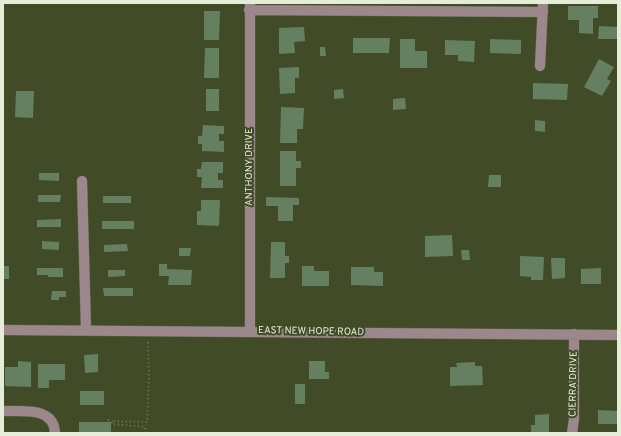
<!DOCTYPE html>
<style>
body{margin:0}
#map{position:relative;width:621px;height:436px;overflow:hidden;background:#414b27;font-family:Overpass,sans-serif}
canvas{display:block}
.frame{position:absolute;inset:0;border:4px solid #e5ecd7;pointer-events:none}
</style>
<div id="map">
<canvas width="621" height="436"></canvas>
<div class="frame"></div>
</div>
<script>
const g = document.querySelector('canvas').getContext('2d');
g.lineJoin = 'round';
function fill(path, color) { g.fillStyle = color; g.fill(path, 'evenodd'); }
function trace(path, color, width, dash) { g.strokeStyle = color; g.lineWidth = width; g.lineCap = dash ? 'butt' : 'round'; g.setLineDash(dash || []); g.stroke(path); }
function write(font, color, halo, rows, align = 'center') {
  g.font = font + ' Overpass,sans-serif'; g.lineWidth = 4; g.setLineDash([]); g.textBaseline = 'middle'; g.strokeStyle = halo; g.fillStyle = color; for (const [text, x, y, turn = 0] of rows) {
    g.save(); g.translate(x, y); g.rotate((+turn || 0) * Math.PI / 180); g.textAlign = isNaN(turn) ? turn : align; if (halo) g.strokeText(text, 0, 0); g.fillText(text, 0, 0); g.restore();
  }
}
fill(new Path2D(`
 M 568,6 L 598,6 L 598,18 L 593,18 L 593,34 L 579,33 L 579,20 L 568,20 Z
 M 204,11 L 220,11 L 219,40 L 204,40 Z
 M 599,26 L 618,27 L 618,39 L 598,39 Z
 M 304,27 L 305,41 L 294,42 L 295,53 L 279,54 L 279,28 Z
 M 353,38 L 390,38 L 389,53 L 353,53 Z
 M 400,39 L 415,39 L 415,51 L 427,51 L 427,68 L 400,68 Z
 M 490,39 L 521,40 L 521,54 L 490,53 Z
 M 445,40 L 475,41 L 474,62 L 458,61 L 458,55 L 445,55 Z
 M 320,47 L 325,47 L 326,56 L 320,56 Z
 M 205,48 L 219,48 L 219,78 L 204,78 Z
 M 599,59 L 614,67 L 607,79 L 611,81 L 602,96 L 584,87 Z
 M 299,67 L 299,78 L 295,78 L 295,93 L 280,94 L 279,68 Z
 M 533,83 L 568,84 L 567,100 L 533,99 Z
 M 206,89 L 219,89 L 219,111 L 206,111 Z
 M 343,89 L 344,98 L 334,99 L 334,90 Z
 M 16,91 L 34,91 L 33,118 L 15,117 Z
 M 405,98 L 406,109 L 393,110 L 393,99 Z
 M 281,107 L 304,108 L 303,129 L 297,129 L 297,143 L 280,143 Z
 M 535,120 L 545,121 L 545,132 L 535,131 Z
 M 203,125 L 224,126 L 224,134 L 219,134 L 219,141 L 224,141 L 224,152 L 202,151 L 202,144 L 198,144 L 198,136 L 202,136 Z
 M 280,151 L 296,151 L 296,161 L 301,161 L 301,168 L 296,168 L 296,186 L 280,186 Z
 M 202,162 L 223,162 L 223,173 L 218,173 L 218,180 L 223,180 L 223,188 L 201,188 L 202,177 L 197,177 L 197,169 L 201,169 Z
 M 39,173 L 59,173 L 59,181 L 39,180 Z
 M 489,175 L 501,175 L 501,187 L 488,187 Z
 M 38,195 L 61,195 L 60,202 L 38,202 Z
 M 103,196 L 131,196 L 131,203 L 103,203 Z
 M 266,197 L 299,198 L 299,205 L 293,205 L 293,221 L 278,221 L 278,206 L 266,206 Z
 M 201,200 L 220,200 L 219,226 L 197,225 L 197,211 L 201,211 Z
 M 61,219 L 61,227 L 37,227 L 37,220 Z
 M 102,221 L 134,221 L 134,229 L 102,229 Z
 M 452,235 L 453,256 L 425,257 L 425,236 Z
 M 42,241 L 59,242 L 59,250 L 42,249 Z
 M 271,242 L 285,242 L 285,256 L 289,256 L 289,263 L 285,263 L 285,278 L 270,278 Z
 M 127,244 L 128,251 L 104,252 L 104,245 Z
 M 179,248 L 191,248 L 190,256 L 179,256 Z
 M 461,250 L 469,250 L 470,260 L 462,260 Z
 M 520,256 L 544,257 L 543,280 L 531,280 L 531,277 L 520,276 Z
 M 551,258 L 565,258 L 565,278 L 552,279 Z
 M 159,264 L 167,264 L 167,269 L 192,270 L 191,285 L 168,285 L 169,276 L 159,276 Z
 M 3,266 L 9,266 L 9,279 L 3,279 Z
 M 302,266 L 314,266 L 314,271 L 329,271 L 329,286 L 302,286 Z
 M 351,267 L 374,267 L 374,272 L 383,272 L 383,286 L 351,285 Z
 M 37,268 L 63,268 L 63,277 L 48,277 L 48,275 L 37,275 Z
 M 601,268 L 601,284 L 581,284 L 581,269 Z
 M 108,270 L 125,270 L 125,276 L 108,277 Z
 M 103,288 L 133,288 L 133,296 L 104,296 Z
 M 52,291 L 66,291 L 66,297 L 59,297 L 59,300 L 51,300 Z
 M 98,354 L 98,372 L 85,373 L 84,355 Z
 M 18,361 L 31,362 L 31,387 L 5,386 L 5,367 L 18,367 Z
 M 309,361 L 325,361 L 325,372 L 329,372 L 329,379 L 309,379 Z
 M 475,362 L 475,366 L 482,366 L 483,385 L 450,386 L 450,367 L 457,367 L 456,363 Z
 M 38,364 L 65,364 L 65,380 L 49,380 L 49,388 L 38,388 Z
 M 295,384 L 305,384 L 305,404 L 295,404 Z
 M 80,391 L 104,391 L 104,405 L 80,405 Z
 M 598,410 L 618,411 L 618,424 L 598,424 Z
 M 549,414 L 549,433 L 531,433 L 531,425 L 535,425 L 535,415 Z
 M 79,422 L 111,422 L 111,432 L 104,432 L 104,433 L 79,433 Z`), '#648060');
const minor = new Path2D(`
 M 250,3 L 250,331
 M 249,10 L 543,12
 M 540,66 L 543,3
 M 82,181 L 86,330
 M 3,330 L 618,335
 M 3,411 C 22,412 54,406 55,433
 M 572,433 L 574,419 L 574,334`);
trace(minor, '#5f6847', 11);
trace(new Path2D(`
 M 108,420 L 112,421
 M 146,433 L 145,427 L 112,424 L 112,421 L 147,422 L 149,377 L 148,341`), '#757e5f', 2, [1, 3]);
trace(minor, '#9c878c', 10);
write('10px', '#e5ecd7', '#414b27', [
 ["ANTHONY DRIVE",250,167,-90],
 ["EAST NEW HOPE ROAD",311,332,1],
 ["CIERRA DRIVE",574,384,-89]
]);
</script>
